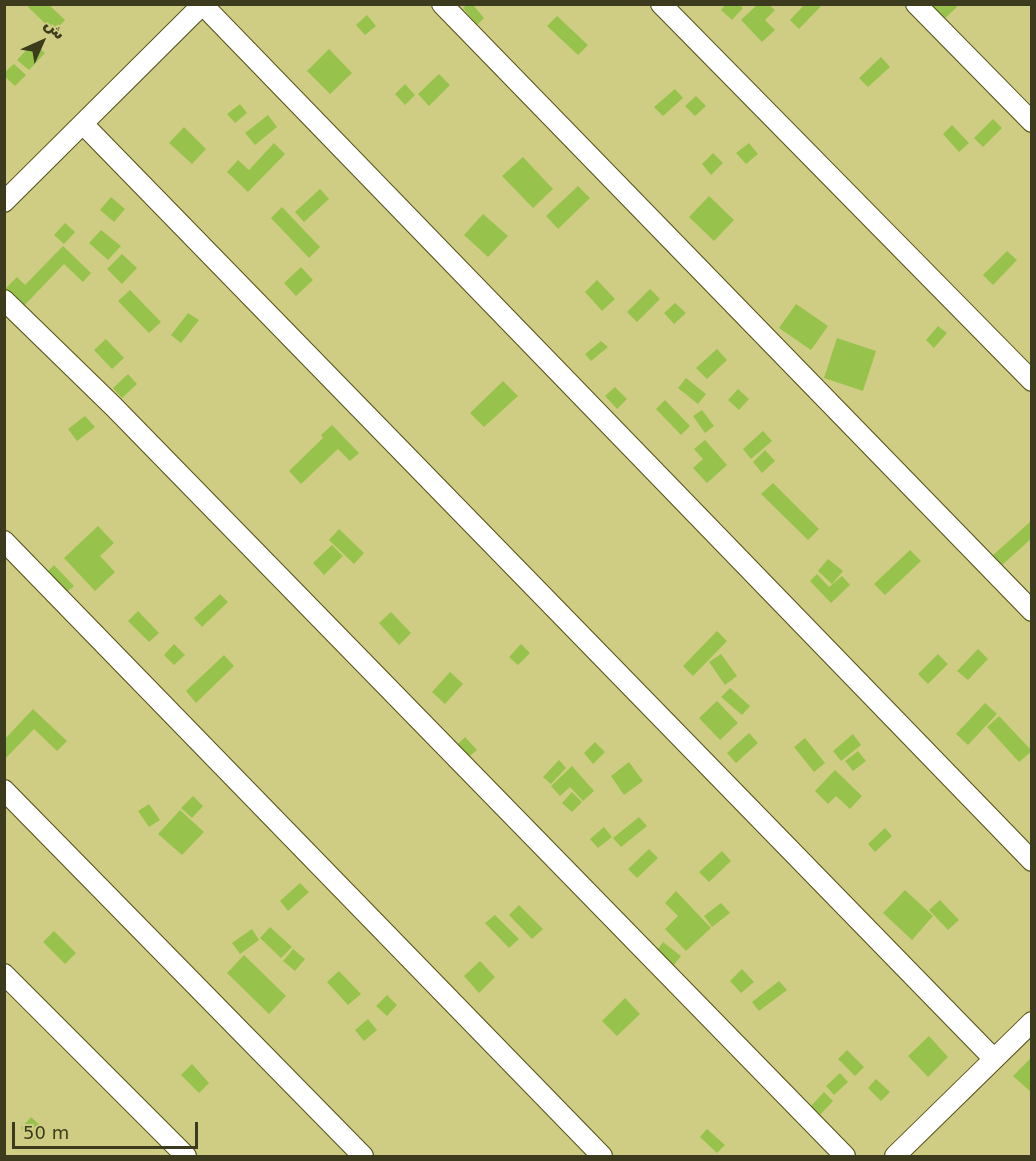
<!DOCTYPE html>
<meta charset="utf-8">
<style>
body{margin:0}
#map{position:relative;width:1036px;height:1161px;overflow:hidden;background:#cfcd83;font-family:"DejaVu Sans","Noto Naskh Arabic",sans-serif}
canvas{display:block}
.frame{position:absolute;inset:0;border:6px solid #3c3b1d;pointer-events:none}
.north{position:absolute;left:12px;top:12px;width:60px;height:60px;-webkit-text-stroke:4px #cfcd83;paint-order:stroke;rotate:45deg;font-size:16px;font-weight:700;line-height:24px;text-align:center;color:#3c3b1d}
.north::after{content:'';display:block;margin:auto;width:21px;height:27px;background:#3c3b1d;clip-path:polygon(50% 0,100% 100%,50% 72%,0 100%)}
.scale{position:absolute;left:12px;top:1122px;width:186px;height:27px;box-sizing:border-box;border:3px solid #3c3b1d;border-top:0;padding-left:8px;font-size:18px;line-height:21px;white-space:nowrap;color:#3c3b1d;-webkit-text-stroke:4px #cfcd83;paint-order:stroke}
</style>
<div id="map">
<canvas width="1036" height="1161"></canvas>
<div class="frame"></div>
<div class="north">ش</div>
<div class="scale">50 m</div>
</div>
<script>
const g = document.querySelector('canvas').getContext('2d');
g.lineJoin = 'round';
function fill(path, color) { g.fillStyle = color; g.fill(path, 'evenodd'); }
function trace(path, color, width, dash) { g.strokeStyle = color; g.lineWidth = width; g.lineCap = dash ? 'butt' : 'round'; g.setLineDash(dash || []); g.stroke(path); }
fill(new Path2D(`
 M 30,4 L 48,4 L 65,20 L 54,32 L 28,7 Z
 M 726,4 L 739,4 L 743,8 L 732,20 L 721,10 Z
 M 805,4 L 823,4 L 799,29 L 790,20 Z
 M 929,4 L 954,4 L 957,7 L 943,20 Z
 M 467,5 L 473,5 L 484,18 L 477,25 L 463,8 Z
 M 757,5 L 769,5 L 775,10 L 765,20 L 775,30 L 762,42 L 741,20 Z
 M 367,15 L 376,26 L 365,35 L 356,25 Z
 M 557,16 L 588,45 L 578,55 L 547,26 Z
 M 33,43 L 45,53 L 29,70 L 17,60 Z
 M 329,49 L 352,73 L 330,94 L 307,71 Z
 M 881,57 L 890,67 L 868,87 L 859,78 Z
 M 14,64 L 26,75 L 15,86 L 4,76 L 4,73 Z
 M 439,74 L 450,85 L 429,106 L 418,94 Z
 M 405,84 L 415,95 L 405,105 L 395,94 Z
 M 675,89 L 683,98 L 663,116 L 654,107 Z
 M 696,96 L 706,106 L 695,116 L 685,106 Z
 M 240,104 L 247,113 L 235,123 L 227,114 Z
 M 268,115 L 277,127 L 255,145 L 245,133 Z
 M 993,119 L 1002,128 L 983,147 L 974,138 Z
 M 952,125 L 969,143 L 959,152 L 943,134 Z
 M 184,127 L 206,149 L 192,164 L 169,143 Z
 M 274,143 L 285,154 L 248,192 L 227,172 L 238,160 L 249,170 Z
 M 749,143 L 758,154 L 746,164 L 736,153 Z
 M 713,153 L 723,163 L 711,175 L 702,164 Z
 M 523,157 L 553,189 L 533,208 L 502,176 Z
 M 578,186 L 590,198 L 558,229 L 546,216 Z
 M 320,189 L 329,199 L 304,222 L 295,212 Z
 M 709,196 L 734,220 L 714,241 L 689,217 Z
 M 111,197 L 125,209 L 114,222 L 100,210 Z
 M 282,207 L 320,247 L 309,258 L 271,218 Z
 M 483,214 L 508,236 L 488,257 L 464,235 Z
 M 65,223 L 75,232 L 64,244 L 54,235 Z
 M 101,230 L 121,246 L 108,260 L 89,243 Z
 M 63,246 L 91,273 L 83,282 L 64,264 L 19,311 L 4,296 L 4,290 L 17,277 L 25,285 Z
 M 1007,251 L 1017,260 L 993,285 L 983,275 Z
 M 122,254 L 137,268 L 122,284 L 107,269 Z
 M 301,267 L 313,280 L 296,296 L 284,283 Z
 M 597,280 L 615,299 L 602,311 L 585,292 Z
 M 650,289 L 660,299 L 637,322 L 627,312 Z
 M 130,290 L 161,322 L 149,333 L 118,301 Z
 M 675,303 L 686,313 L 674,324 L 664,313 Z
 M 796,304 L 828,326 L 811,350 L 779,328 Z
 M 188,313 L 199,320 L 181,343 L 171,335 Z
 M 938,326 L 947,333 L 934,348 L 926,340 Z
 M 837,338 L 876,351 L 863,391 L 824,378 Z
 M 106,339 L 124,358 L 112,369 L 94,350 Z
 M 601,341 L 608,347 L 591,361 L 585,354 Z
 M 717,349 L 727,360 L 707,379 L 696,368 Z
 M 128,374 L 137,384 L 122,398 L 113,388 Z
 M 686,378 L 706,394 L 698,404 L 678,388 Z
 M 503,381 L 518,396 L 484,427 L 470,413 Z
 M 615,387 L 627,399 L 617,409 L 605,396 Z
 M 738,389 L 749,399 L 739,410 L 728,400 Z
 M 665,400 L 690,426 L 681,435 L 656,409 Z
 M 702,410 L 714,426 L 705,433 L 693,416 Z
 M 85,416 L 95,427 L 77,441 L 68,429 Z
 M 332,425 L 359,453 L 350,461 L 338,449 L 301,484 L 289,471 L 323,438 L 321,435 Z
 M 763,431 L 772,441 L 751,459 L 743,449 Z
 M 705,440 L 727,465 L 707,483 L 693,468 L 703,459 L 694,449 Z
 M 765,450 L 775,461 L 762,473 L 753,462 Z
 M 773,483 L 819,529 L 808,540 L 761,494 Z
 M 1030,522 L 1032,523 L 1032,538 L 1001,566 L 992,556 Z
 M 98,526 L 114,543 L 100,556 L 115,572 L 95,591 L 64,558 Z
 M 339,529 L 364,553 L 354,564 L 329,540 Z
 M 332,545 L 343,556 L 324,575 L 313,563 Z
 M 910,550 L 921,561 L 885,595 L 874,584 Z
 M 828,559 L 843,571 L 832,584 L 818,571 Z
 M 54,565 L 74,586 L 66,593 L 47,572 Z
 M 817,574 L 829,587 L 842,576 L 850,585 L 831,603 L 810,581 Z
 M 220,594 L 228,602 L 202,627 L 194,618 Z
 M 138,611 L 159,633 L 149,642 L 128,621 Z
 M 391,612 L 411,633 L 399,645 L 379,623 Z
 M 717,631 L 727,641 L 693,676 L 683,666 Z
 M 174,644 L 185,655 L 174,665 L 164,655 Z
 M 521,644 L 530,653 L 518,665 L 509,657 Z
 M 978,649 L 988,659 L 968,680 L 957,671 Z
 M 721,654 L 737,676 L 725,685 L 709,662 Z
 M 938,654 L 948,664 L 928,684 L 918,674 Z
 M 224,655 L 234,666 L 196,703 L 186,691 Z
 M 450,672 L 463,684 L 445,704 L 432,692 Z
 M 730,688 L 750,706 L 742,715 L 721,697 Z
 M 717,701 L 738,723 L 720,740 L 699,718 Z
 M 985,703 L 997,714 L 968,745 L 956,734 Z
 M 33,709 L 67,741 L 57,751 L 34,729 L 4,760 L 4,740 Z
 M 999,716 L 1032,751 L 1019,762 L 987,727 Z
 M 749,733 L 758,743 L 736,763 L 727,753 Z
 M 853,734 L 861,745 L 841,761 L 833,751 Z
 M 465,737 L 477,750 L 467,758 L 456,746 Z
 M 805,738 L 825,763 L 814,772 L 794,747 Z
 M 595,742 L 605,752 L 593,764 L 584,753 Z
 M 858,751 L 866,761 L 853,771 L 845,761 Z
 M 559,760 L 566,768 L 551,784 L 543,777 Z
 M 629,762 L 643,781 L 624,795 L 611,776 Z
 M 572,766 L 594,791 L 583,801 L 570,787 L 560,796 L 551,786 Z
 M 835,770 L 862,796 L 850,809 L 836,796 L 828,804 L 815,791 Z
 M 572,792 L 582,802 L 572,812 L 562,803 Z
 M 193,796 L 203,806 L 192,818 L 181,808 Z
 M 149,804 L 160,820 L 149,827 L 138,811 Z
 M 180,810 L 204,832 L 182,855 L 158,834 Z
 M 639,817 L 647,826 L 621,847 L 613,838 Z
 M 604,827 L 612,837 L 598,848 L 590,839 Z
 M 885,828 L 892,836 L 875,852 L 868,844 Z
 M 649,849 L 658,858 L 637,878 L 628,869 Z
 M 722,851 L 731,861 L 709,882 L 699,872 Z
 M 300,883 L 309,892 L 288,911 L 280,901 Z
 M 905,890 L 933,916 L 912,940 L 883,913 Z
 M 676,891 L 711,928 L 686,951 L 665,929 L 678,916 L 665,903 Z
 M 940,900 L 959,920 L 948,930 L 929,910 Z
 M 721,903 L 730,913 L 712,927 L 704,916 Z
 M 519,905 L 543,929 L 532,939 L 509,915 Z
 M 495,915 L 519,939 L 509,948 L 485,923 Z
 M 270,927 L 292,947 L 281,958 L 260,938 Z
 M 252,929 L 259,940 L 240,954 L 232,943 Z
 M 54,931 L 76,953 L 65,964 L 43,942 Z
 M 663,942 L 681,956 L 673,966 L 656,952 Z
 M 293,949 L 305,959 L 295,971 L 283,961 Z
 M 244,955 L 286,996 L 269,1014 L 227,973 Z
 M 480,961 L 495,977 L 479,993 L 464,976 Z
 M 742,969 L 754,982 L 741,993 L 730,981 Z
 M 339,971 L 361,994 L 348,1005 L 327,982 Z
 M 779,981 L 787,990 L 759,1011 L 752,1002 Z
 M 387,995 L 397,1005 L 387,1016 L 376,1006 Z
 M 625,998 L 640,1014 L 617,1036 L 602,1021 Z
 M 368,1019 L 377,1030 L 364,1041 L 355,1030 Z
 M 929,1036 L 948,1057 L 928,1077 L 908,1056 Z
 M 847,1050 L 864,1067 L 855,1076 L 838,1059 Z
 M 1032,1057 L 1032,1093 L 1013,1076 Z
 M 192,1064 L 209,1083 L 199,1093 L 181,1075 Z
 M 840,1073 L 848,1082 L 834,1095 L 826,1086 Z
 M 876,1079 L 890,1092 L 881,1101 L 868,1088 Z
 M 824,1092 L 833,1101 L 819,1116 L 810,1107 Z
 M 31,1117 L 44,1129 L 34,1140 L 21,1128 Z
 M 707,1129 L 725,1145 L 717,1153 L 700,1137 Z`), '#97c34c');
const minor = new Path2D(`
 M 202,4 L 1032,861
 M 442,4 L 1032,611
 M 661,4 L 1032,381
 M 916,4 L 1032,122
 M 83,124 L 994,1059
 M 4,202 L 203,4
 M 4,300 L 114,407 L 845,1156
 M 4,541 L 602,1156
 M 4,790 L 363,1156
 M 4,974 L 186,1156
 M 895,1156 L 1032,1022`);
trace(minor, '#524f16', 22);
trace(minor, '#fff', 20);
</script>
